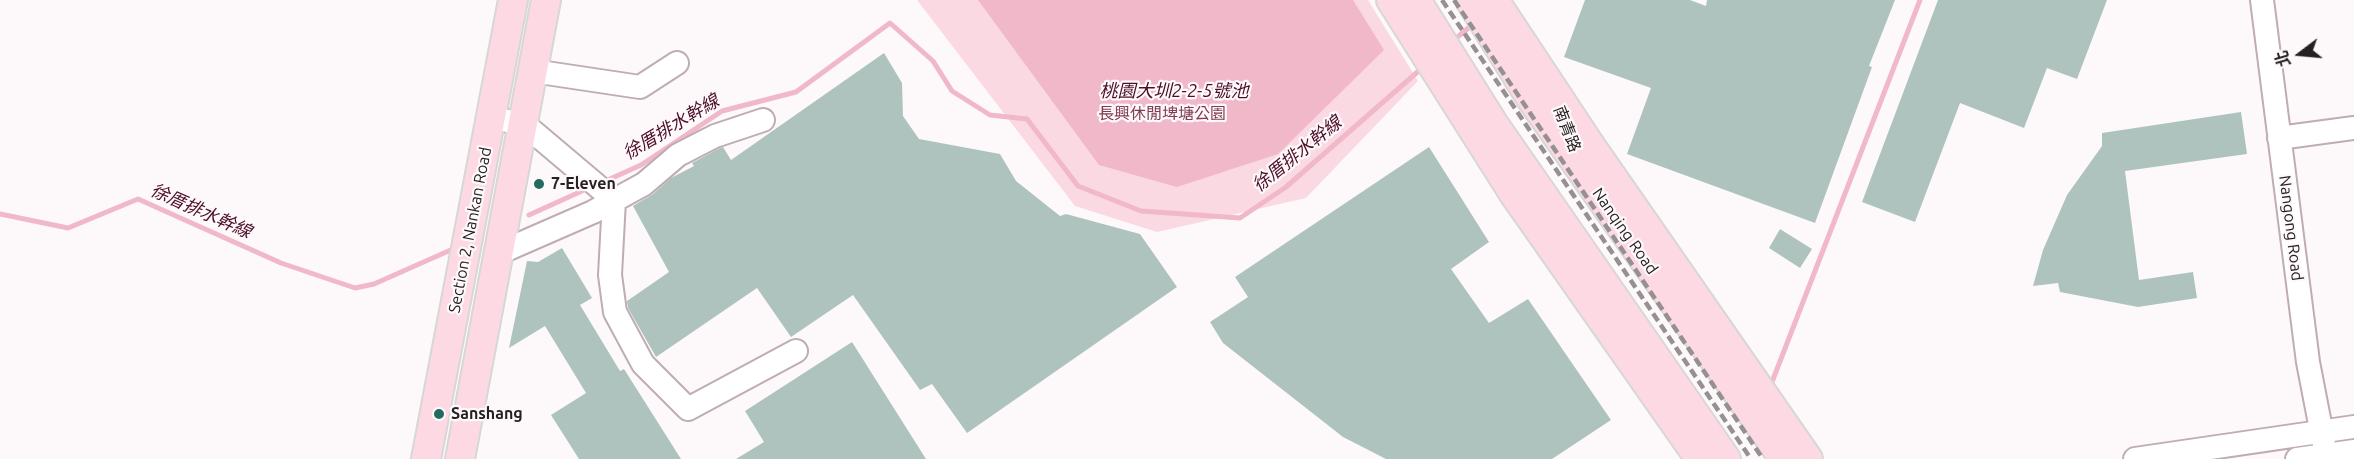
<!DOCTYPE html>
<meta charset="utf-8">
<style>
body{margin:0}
#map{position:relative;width:2354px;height:459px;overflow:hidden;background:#fdf9fa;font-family:Ubuntu,"Noto Sans TC",sans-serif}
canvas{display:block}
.north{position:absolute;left:2270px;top:24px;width:60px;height:60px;-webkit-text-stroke:4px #fdf9fa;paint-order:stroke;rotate:254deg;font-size:16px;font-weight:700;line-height:24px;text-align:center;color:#272022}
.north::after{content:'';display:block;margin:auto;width:21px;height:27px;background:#272022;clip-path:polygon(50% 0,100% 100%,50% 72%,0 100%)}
</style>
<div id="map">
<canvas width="2354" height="459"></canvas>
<div class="north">北</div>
</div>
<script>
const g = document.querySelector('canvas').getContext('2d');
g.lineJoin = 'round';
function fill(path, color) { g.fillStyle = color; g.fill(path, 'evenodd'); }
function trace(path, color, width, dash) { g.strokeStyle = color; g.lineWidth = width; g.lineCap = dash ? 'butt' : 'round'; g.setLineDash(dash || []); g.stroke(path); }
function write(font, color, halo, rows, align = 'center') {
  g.font = font + ' Ubuntu,"Noto Sans TC",sans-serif'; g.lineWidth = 4.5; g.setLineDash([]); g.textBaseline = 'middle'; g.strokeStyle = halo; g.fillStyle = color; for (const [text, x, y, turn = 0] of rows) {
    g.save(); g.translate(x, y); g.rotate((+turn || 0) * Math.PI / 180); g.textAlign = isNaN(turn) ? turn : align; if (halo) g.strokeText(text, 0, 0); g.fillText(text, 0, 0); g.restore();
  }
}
fill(new Path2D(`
 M 917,0 L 1368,0 L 1418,81 L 1306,198 L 1157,232 L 1075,206 Z`), '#fad9e2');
fill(new Path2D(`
 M 978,0 L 1353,0 L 1384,50 L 1278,154 L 1177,187 L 1099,165 Z`), '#f0b8c8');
trace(new Path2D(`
 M 1454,40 L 1473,24
 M 610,179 L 641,165 L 722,111 L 796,92 L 890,23 L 933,61 L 952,91 L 990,115 L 1027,119 L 1078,186 L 1141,211 L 1240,218 L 1286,187 L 1422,68
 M 0,214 L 68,228 L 138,199 L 281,263 L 355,288 L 374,284 L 453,249
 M 529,215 L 582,191
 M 1772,382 L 1920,0`), '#f0b8c8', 5);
fill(new Path2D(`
 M 1585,0 L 1690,0 L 1706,6 L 1707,0 L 1895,0 L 1869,66 L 1872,67 L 1815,223 L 1627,154 L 1651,88 L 1564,57 Z
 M 1938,0 L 2107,0 L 2077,79 L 2047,68 L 2024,128 L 1960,103 L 1915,222 L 1862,202 Z
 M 884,53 L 902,83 L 903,116 L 919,139 L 1000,154 L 1016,181 L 1060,216 L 1066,214 L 1140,234 L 1177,287 L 967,433 L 932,384 L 920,390 L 853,295 L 791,337 L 757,288 L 656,357 L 628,308 L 627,301 L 669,272 L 633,206 L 653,194 L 671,178 L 694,166 L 692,163 L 720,148 L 723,147 L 731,160 Z
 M 2241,112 L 2247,154 L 2125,171 L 2139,280 L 2193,272 L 2197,298 L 2138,307 L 2060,292 L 2058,283 L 2033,286 L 2043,250 L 2067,195 L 2102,146 L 2102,133 Z
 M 1429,147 L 1489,242 L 1451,269 L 1489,323 L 1528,299 L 1611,420 L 1552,459 L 1386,459 L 1343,437 L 1223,343 L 1210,322 L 1248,297 L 1235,277 Z
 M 1780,229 L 1812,249 L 1800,268 L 1769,248 Z
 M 562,248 L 592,298 L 580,305 L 620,371 L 624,369 L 681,459 L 579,459 L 551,415 L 586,393 L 545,326 L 509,348 L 527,261 L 538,262 Z
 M 852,342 L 926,459 L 736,459 L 764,442 L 745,411 Z`), '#afc3be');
const minor = new Path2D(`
 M 2262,0 L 2308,362 L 2326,455
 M 533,71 L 640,87 L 677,63
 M 491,118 L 524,124 L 614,200 L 610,275 L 615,312 L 643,364 L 688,409 L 796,351
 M 2279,138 L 2354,128
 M 499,253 L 593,212 L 644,184 L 678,155 L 715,136 L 763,120
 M 2135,459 L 2354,427
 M 2297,459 L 2354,451`);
const major = new Path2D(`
 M 1391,0 L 1514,194 L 1700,459
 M 1416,0 L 1493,123 L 1726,459
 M 1470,0 L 1532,100 L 1784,459
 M 1494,0 L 1592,148 L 1808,459
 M 426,459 L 513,0
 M 460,459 L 546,0`);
trace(minor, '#bfadb2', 26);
trace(major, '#d8d7d7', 32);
trace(minor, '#fff', 22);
trace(major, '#fdd9e3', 28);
trace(new Path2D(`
 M 1442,0 L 1751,459
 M 1454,0 L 1763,459`), '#969092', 4.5, [9, 4.5]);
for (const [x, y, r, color] of [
 [539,184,6,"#236b60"],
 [439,414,6,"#236b60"]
]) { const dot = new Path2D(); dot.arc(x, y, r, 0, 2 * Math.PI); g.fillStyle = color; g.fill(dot); trace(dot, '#fdf9fa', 2); }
write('16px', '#803c54', '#fdf9fa', [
 ["長興休閒埤塘公園",1162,114]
]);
write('16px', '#272022', '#fdf9fa', [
 ["南青路",1567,129,69],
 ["Nangong Road",2291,228,83],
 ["Section 2, Nankan Road",470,230,-79],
 ["Nanqing Road",1625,231,55]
]);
write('bold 16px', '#272022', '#fdf9fa', [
 ["7-Eleven",551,184],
 ["Sanshang",451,414]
], 'left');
write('italic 18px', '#4d0d28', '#fdf9fa', [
 ["桃園大圳2-2-5號池",1174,91],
 ["徐厝排水幹線",671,127,-31],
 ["徐厝排水幹線",1297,154,-39],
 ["徐厝排水幹線",201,211,24]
]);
</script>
